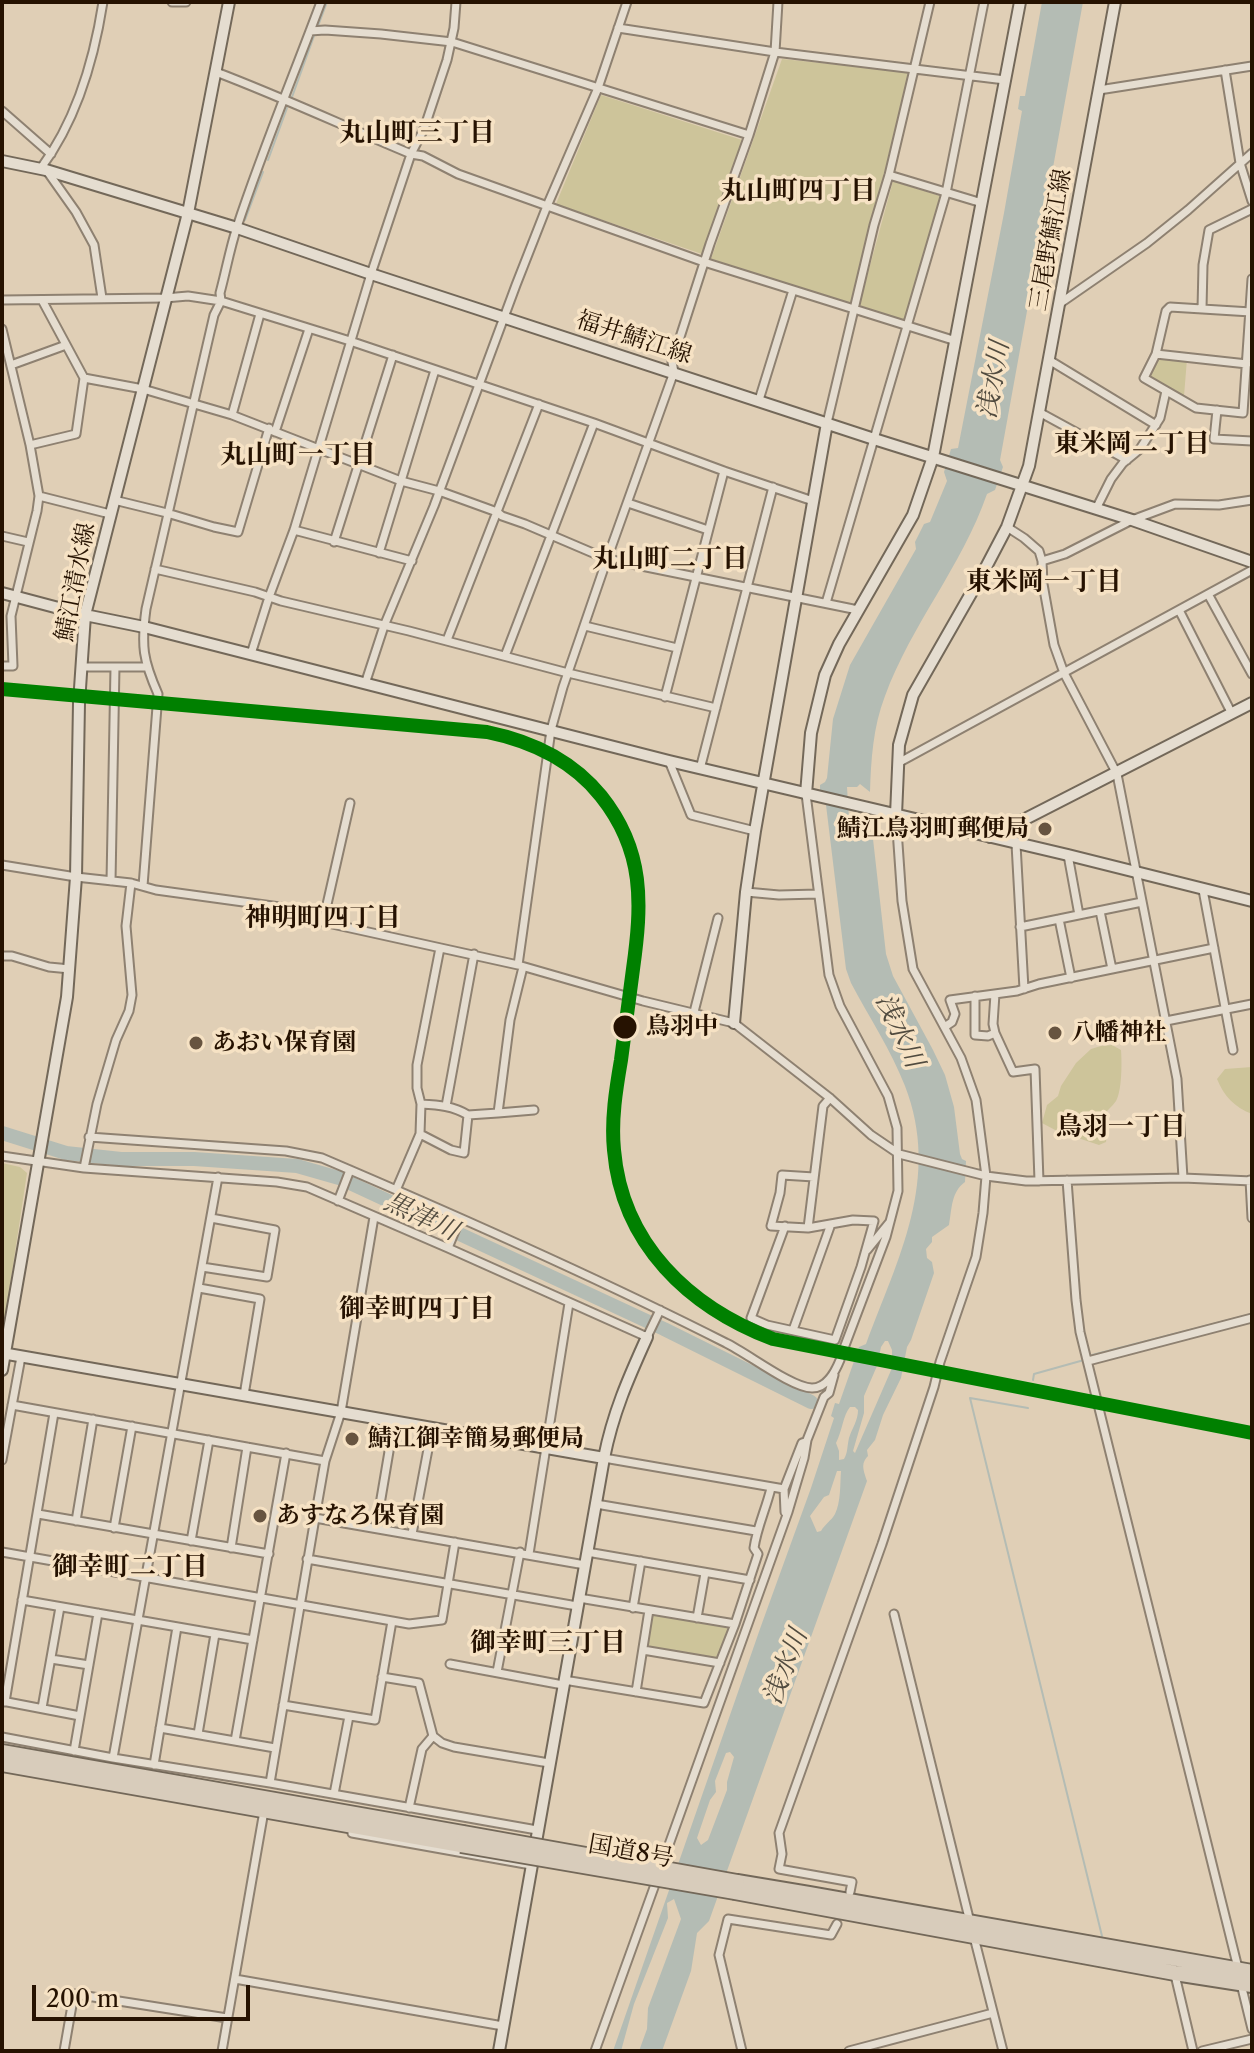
<!DOCTYPE html>
<meta charset="utf-8">
<style>
body{margin:0}
#map{position:relative;width:1254px;height:2053px;overflow:hidden;background:#e0cfb6;font-family:"Libre Caslon Text",serif}
canvas{display:block}
.frame{position:absolute;inset:0;border:4px solid #261201;pointer-events:none}
.scale{position:absolute;left:32px;top:1985px;width:218px;height:36px;box-sizing:border-box;border:4px solid #261201;border-top:0;padding-left:10px;font-size:24px;line-height:28px;white-space:nowrap;color:#261201;-webkit-text-stroke:6px #f6e2c4;paint-order:stroke}
</style>
<div id="map">
<canvas width="1254" height="2053"></canvas>
<div class="frame"></div>
<div class="scale">200 m</div>
</div>
<script>
const g = document.querySelector('canvas').getContext('2d');
g.lineJoin = 'round';
function fill(path, color) { g.fillStyle = color; g.fill(path, 'evenodd'); }
function trace(path, color, width, dash) { g.strokeStyle = color; g.lineWidth = width; g.lineCap = dash ? 'butt' : 'round'; g.setLineDash(dash || []); g.stroke(path); }
function write(font, color, halo, rows, align = 'center') {
  g.font = font + ' "Libre Caslon Text","Noto Serif JP",serif'; g.lineWidth = 7; g.setLineDash([]); g.textBaseline = 'middle'; g.strokeStyle = halo; g.fillStyle = color; for (const [text, x, y, turn = 0] of rows) {
    g.save(); g.translate(x, y); g.rotate((+turn || 0) * Math.PI / 180); g.textAlign = isNaN(turn) ? turn : align; if (halo) g.strokeText(text, 0, 0); g.fillText(text, 0, 0); g.restore();
  }
}
fill(new Path2D(`
 M 782,59 L 909,72 L 852,304 L 711,259 Z
 M 601,95 L 742,140 L 702,254 L 556,204 Z
 M 893,181 L 940,196 L 908,326 L 858,310 Z
 M 1164,356 L 1187,359 L 1184,396 L 1151,379 L 1150,374 L 1158,358 Z
 M 1112,1045 L 1121,1050 C 1122,1062 1122,1091 1116,1101 C 1112,1107 1107,1110 1103,1116 L 1107,1132 L 1106,1142 L 1099,1145 L 1057,1131 L 1042,1123 L 1047,1105 L 1058,1096 L 1061,1086 L 1076,1063 L 1091,1049 L 1101,1046 Z
 M 1252,1067 L 1252,1114 C 1234,1107 1224,1096 1217,1079 L 1225,1069 Z
 M 2,1163 L 20,1167 L 27,1173 L 2,1338 Z
 M 651,1613 L 726,1625 L 728,1629 L 717,1660 L 645,1648 Z`), '#cdc49a');
fill(new Path2D(`
 M 1042,2 L 1083,2 L 1000,460 L 1003,467 L 995,490 L 987,494 C 962,566 911,625 885,696 C 873,727 871,760 870,792 L 860,784 L 857,787 L 847,787 L 849,819 L 846,821 L 847,823 L 873,839 L 886,954 L 893,976 L 933,1050 L 945,1075 L 954,1107 L 960,1154 L 962,1159 L 966,1161 L 965,1182 C 951,1192 952,1209 949,1225 L 932,1237 L 932,1242 L 926,1249 L 927,1258 L 932,1262 L 934,1273 L 911,1340 L 907,1347 L 901,1378 L 883,1415 L 875,1440 L 867,1450 L 868,1456 C 860,1464 864,1471 867,1481 L 709,1921 L 697,1933 L 691,1971 L 662,2051 L 639,2051 L 647,2029 L 648,2008 L 681,1919 L 674,1899 L 667,1903 L 668,1918 L 634,2004 L 621,2051 L 613,2051 L 761,1626 L 811,1488 L 834,1418 L 831,1416 L 835,1403 L 839,1404 L 859,1347 L 866,1344 C 898,1258 941,1179 905,1086 C 891,1050 869,1017 851,983 L 846,969 L 826,805 L 820,800 L 820,785 L 825,782 L 827,778 L 833,719 L 850,665 L 916,549 L 915,542 L 924,524 L 930,522 L 947,481 L 944,472 L 951,449 L 958,448 L 1004,213 L 1022,111 L 1018,109 L 1020,96 L 1025,96 ZM 885,1341 L 888,1341 L 892,1350 L 892,1368 L 855,1453 L 853,1451 L 864,1413 L 864,1396 L 877,1366 L 881,1347 ZM 850,1407 L 855,1407 L 858,1410 C 858,1421 852,1428 849,1438 C 847,1446 848,1452 844,1459 L 839,1460 L 839,1451 L 836,1443 C 842,1432 843,1415 850,1407 ZM 837,1471 L 841,1471 C 840,1484 841,1502 835,1514 C 831,1521 825,1524 821,1531 L 817,1532 L 810,1516 L 824,1497 L 829,1495 ZM 730,1752 L 734,1757 L 727,1782 L 727,1790 L 708,1840 L 701,1845 L 697,1838 L 710,1800 L 716,1792 L 715,1781 L 726,1753 Z`), '#b4bcb4');
trace(new Path2D(`
 M 318,26 L 327,2
 M 292,97 L 314,36
 M 268,160 L 287,108
 M 245,220 L 263,172
 M 1092,1355 L 1252,1314
 M 1033,1380 L 1034,1374 L 1084,1360
 M 1028,1408 L 970,1398 L 1102,1936`), '#b4bcb4', 2);
trace(new Path2D(`
 M 2,1133 L 66,1153 L 121,1159 L 194,1159 L 297,1166 L 339,1178 L 664,1329 L 811,1402`), '#b4bcb4', 14);
const street = new Path2D(`
 M 172,2 L 186,2
 M 618,28 L 775,52 L 1005,80
 M 310,31 L 325,30 L 381,34 L 452,42 L 749,135
 M 1225,70 L 1240,163 L 1252,201
 M 216,72 C 282,97 346,127 411,154 L 423,156 L 458,174 L 704,262 L 956,341
 M 1099,90 L 1252,66
 M 2,111 L 51,154
 M 41,168 C 76,121 94,60 103,2
 M 47,171 L 76,212 L 94,245 L 102,298
 M 889,175 L 982,203
 M 1252,279 L 1243,413 L 1196,408 L 1144,378 L 1156,354 L 1166,311 L 1170,307 L 1251,312 L 1252,312
 M 2,300 L 165,298 L 188,296 L 221,301 L 350,341 L 594,423 L 724,471 L 813,501
 M 1059,304 L 1147,243 L 1188,210 L 1252,153
 M 1202,309 L 1203,265 L 1209,230 L 1252,209
 M 2,329 L 30,445 L 39,496 L 37,511 L 11,616 L 13,666 L 2,666
 M 1156,354 L 1247,364
 M 1049,360 L 1156,425
 M 11,365 L 66,345
 M 84,378 L 143,389 L 232,415 L 401,481 L 439,491 L 497,512 L 502,516 L 525,524 L 607,559 L 858,610
 M 759,400 L 793,290
 M 1217,410 L 1214,439 L 1252,441
 M 1039,412 L 1127,460
 M 232,415 L 260,314
 M 827,423 L 874,225 L 889,175 L 930,2
 M 275,432 L 309,329
 M 30,445 L 76,434 L 84,378 L 42,300
 M 39,496 L 110,514
 M 114,500 L 167,513 L 214,527 L 238,532 L 269,428
 M 628,503 L 708,530
 M 1096,509 L 1111,479 L 1123,463 L 1140,449 L 1160,418 L 1166,391
 M 1007,527 L 1024,538 L 1039,551 L 1042,561 L 1043,584 L 1054,645 L 1064,673 L 1117,774 L 1177,1079 L 1183,1178
 M 294,530 L 412,561
 M 2,536 L 28,542
 M 334,542 L 393,355
 M 379,553 L 435,370
 M 1042,561 L 1065,554 L 1132,520 L 1175,504 L 1219,505 L 1252,500
 M 155,569 L 255,592 L 281,601 L 409,631 L 568,673 L 716,708
 M 1208,594 L 1252,674
 M 826,603 L 946,193 L 984,2
 M 1179,610 L 1232,714
 M 585,626 L 677,648
 M 447,640 L 539,404
 M 251,654 L 269,597 L 294,530 L 371,274 L 411,154 L 424,129 L 447,60 L 454,28 L 456,2
 M 505,656 L 594,423
 M 82,667 L 146,667
 M 365,684 L 384,626 L 434,506 L 516,285 L 547,206 L 598,88 L 627,2
 M 665,697 L 724,471
 M 669,761 L 691,815 L 755,831
 M 898,763 L 1252,570
 M 700,769 L 773,487
 M 806,794 L 829,975 L 840,1006 L 888,1096 L 897,1128 L 898,1191 L 886,1237 L 844,1348
 M 1016,844 L 1024,989
 M 1068,855 L 1079,915
 M 2,865 L 76,877 L 131,883 L 156,890 L 287,908 L 323,922 L 518,965 L 643,1001 L 734,1023 L 830,1098 L 871,1135 L 899,1154 L 986,1176 L 1026,1181 L 1183,1178 L 1252,1181
 M 111,881 L 115,667
 M 143,886 L 158,694 C 143,660 141,646 146,609 L 214,315 L 221,301 L 220,293 C 226,271 230,248 237,227 C 262,151 293,77 321,2
 M 1203,890 L 1233,1050
 M 746,892 L 779,895 L 818,894
 M 1100,911 L 1112,969
 M 1059,919 L 1071,978
 M 323,922 L 350,803
 M 1020,927 L 1142,902
 M 2,956 L 12,956 L 49,967 L 70,969
 M 518,965 L 551,730 L 563,687 L 607,559 L 674,372 L 672,362 L 710,244 L 749,135 L 775,52 L 778,2
 M 523,967 L 510,1020 L 498,1113 L 534,1110
 M 995,994 L 993,1024 L 995,1033 L 1013,1072 L 1035,1069 L 1039,1181
 M 975,996 L 975,1035 L 988,1036 L 995,1033
 M 694,1012 L 718,918
 M 1166,1021 L 1252,1004
 M 946,1026 L 952,1022 L 955,1014 L 950,1000 L 1017,991 L 1039,984 L 1214,948
 M 446,1106 L 474,954
 M 468,1115 L 498,1113
 M 420,1134 L 451,1150 L 464,1153 L 468,1115 C 453,1106 439,1105 421,1104
 M 89,1137 L 286,1151 L 322,1158 C 458,1216 594,1276 726,1343 C 747,1353 792,1388 812,1388 C 827,1388 835,1372 840,1360
 M 2,1156 L 84,1168 L 277,1182 L 307,1187 L 448,1248 L 647,1337 L 660,1310
 M 84,1168 L 97,1104 L 116,1040 L 129,1011 L 132,995 L 126,926 L 131,883
 M 814,1177 L 782,1175 L 780,1193 L 771,1226 L 808,1228 L 823,1106 L 830,1098
 M 1067,1180 L 1076,1300 L 1080,1332 L 1238,1968
 M 1250,1180 L 1252,1218
 M 396,1190 L 420,1134 L 421,1104 L 417,1088 L 417,1065 L 440,948
 M 338,1201 L 350,1170
 M 785,1226 L 751,1318 L 767,1325 L 835,1340 L 861,1267 L 874,1221 L 853,1220 L 808,1228
 M 448,1248 L 460,1219
 M 867,1250 L 889,1223
 M 202,1267 L 267,1277 L 275,1230 L 211,1218
 M 199,1288 L 260,1299 L 244,1395
 M 793,1330 L 831,1224
 M 1088,1361 L 1252,1318
 M 12,1405 L 325,1461
 M 604,1458 L 784,1489
 M 2,1460 L 21,1357
 M 596,1504 L 756,1531
 M 785,1512 L 784,1489 L 802,1443 L 805,1442
 M 38,1514 L 269,1554
 M 315,1518 L 585,1565
 M 76,1521 L 93,1419
 M 114,1528 L 132,1426
 M 376,1528 L 394,1422
 M 412,1534 L 432,1428
 M 191,1541 L 209,1440
 M 231,1548 L 247,1447
 M 2,1552 L 409,1624 L 442,1620 L 455,1542
 M 587,1552 L 750,1580
 M 529,1554 L 569,1303
 M 307,1559 L 577,1606
 M 579,1598 L 735,1624
 M 22,1600 L 253,1640
 M 633,1608 L 641,1561
 M 894,1614 L 970,1922
 M 697,1618 L 705,1573
 M 643,1650 L 720,1663
 M 51,1659 L 89,1665
 M 450,1664 L 563,1685
 M 497,1672 L 520,1552
 M 382,1677 L 419,1683 L 433,1736 L 442,1743 L 454,1747 L 549,1763
 M 564,1680 L 704,1703 L 735,1624 L 758,1554 L 754,1548 C 757,1527 766,1509 771,1488
 M 636,1692 L 649,1610
 M 2,1701 L 80,1716
 M 5,1702 L 54,1413
 M 283,1705 L 375,1720 L 392,1621
 M 42,1708 L 60,1607
 M 160,1728 L 275,1748
 M 198,1734 L 215,1634
 M 2,1737 L 113,1758 L 270,1783 L 537,1830
 M 235,1741 L 286,1453
 M 74,1751 L 98,1613
 M 113,1758 L 218,1177
 M 154,1765 L 177,1627
 M 270,1783 L 315,1518 L 325,1461 L 341,1412 L 374,1217
 M 334,1794 L 349,1716
 M 409,1808 L 422,1749 L 433,1736
 M 352,1833 L 531,1865
 M 661,1867 L 788,1512 L 804,1458 L 807,1440 L 824,1397 L 829,1393 L 834,1375
 M 850,1892 L 852,1882 L 779,1869 L 782,1854 L 779,1833 L 882,1544 L 934,1387 L 940,1362 L 976,1257 L 983,1213 L 986,1176 L 976,1100 L 961,1058 L 913,969 L 902,901 L 896,815
 M 974,1937 L 1003,2051
 M 1175,1975 L 1193,2051
 M 235,1979 L 503,2026
 M 1241,1984 L 1252,2029
 M 64,2051 L 74,1994 L 227,2018
 M 222,2051 L 264,1811
 M 595,2051 L 657,1879
 M 742,2051 L 719,1955 L 728,1919 L 831,1935 L 837,1924
 M 849,2051 L 993,2013
 M 1202,2051 L 1252,2039`);
const secondary = new Path2D(`
 M 2,161 L 46,170 L 237,228 L 371,274 L 874,439 L 1132,520 L 1252,562
 M 2,593 L 85,615 L 144,627 L 669,761 L 1068,855 L 1252,901
 M 806,794 L 811,733 L 825,675 L 839,644 L 913,515 L 933,457 L 1020,2
 M 896,815 L 899,745 L 913,695 L 985,569 L 1007,527 L 1029,466 L 1115,2
 M 990,837 L 1252,703
 M 734,1023 L 746,892 L 755,831 L 827,423
 M 2,1353 L 604,1458
 M 2,1370 L 67,997 L 76,877 L 79,703 L 85,615 L 188,213 L 229,2
 M 499,2051 L 604,1458 C 613,1413 628,1379 647,1337`);
const highway = new Path2D(`
 M 2,1752 L 463,1833
 M 2,1764 L 461,1845
 M 737,1882 L 809,1894 L 1252,1972
 M 735,1892 L 1175,1973 L 1252,1985`);
trace(street, '#8e8171', 11);
trace(secondary, '#736859', 14);
trace(highway, '#736859', 18);
trace(street, '#e5ddd0', 7);
trace(secondary, '#e5ddd0', 10);
trace(highway, '#d8ccbb', 14);
const highwayBridge = new Path2D(`
 M 463,1833 L 737,1882
 M 461,1845 L 735,1892`);
trace(highwayBridge, '#736859', 18, []);
trace(highwayBridge, '#d8ccbb', 14);
trace(new Path2D(`
 M 2,689 L 487,732 C 531,741 572,760 601,796 C 645,851 642,904 633,969 C 629,999 625,1029 621,1060 C 616,1089 611,1120 614,1150 C 622,1244 689,1307 773,1339 L 1252,1433`), '#008000', 14);
for (const [x, y, r, color] of [
 [1045,829,8,"#675440"],
 [625,1027,13,"#261201"],
 [1055,1033,8,"#675440"],
 [196,1043,8,"#675440"],
 [352,1439,8,"#675440"],
 [260,1516,8,"#675440"]
]) { const dot = new Path2D(); dot.arc(x, y, r, 0, 2 * Math.PI); g.fillStyle = color; g.fill(dot); trace(dot, '#f6e2c4', 3); }
write('24px', '#261201', '#f6e2c4', [
 ["三尾野鯖江線",1051,240,-80],
 ["福井鯖江線",634,338,18],
 ["鯖江清水線",76,582,-79],
 ["国道8号",631,1852,10]
]);
write('bold 24px', '#261201', '#f6e2c4', [
 ["鯖江鳥羽町郵便局",1029,829,"right"],
 ["八幡神社",1071,1033],
 ["あおい保育園",212,1043],
 ["鯖江御幸簡易郵便局",368,1439],
 ["あすなろ保育園",276,1516]
], 'left');
write('bold 24px', '#261201', '#f6e2c4', [
 ["鳥羽中",646,1027]
], 'left');
write('bold 26px', '#261201', '#f6e2c4', [
 ["丸山町三丁目",417,133],
 ["丸山町四丁目",798,191],
 ["東米岡二丁目",1132,444],
 ["丸山町一丁目",298,455],
 ["丸山町二丁目",670,559],
 ["東米岡一丁目",1044,582],
 ["神明町四丁目",323,918],
 ["鳥羽一丁目",1121,1127],
 ["御幸町四丁目",417,1309],
 ["御幸町二丁目",130,1567],
 ["御幸町三丁目",548,1643]
]);
write('italic 26px', '#514b3f', '#f6e2c4', [
 ["浅水川",994,380,-80],
 ["浅水川",899,1031,65],
 ["黒津川",421,1217,25],
 ["浅水川",786,1667,-69]
]);
</script>
